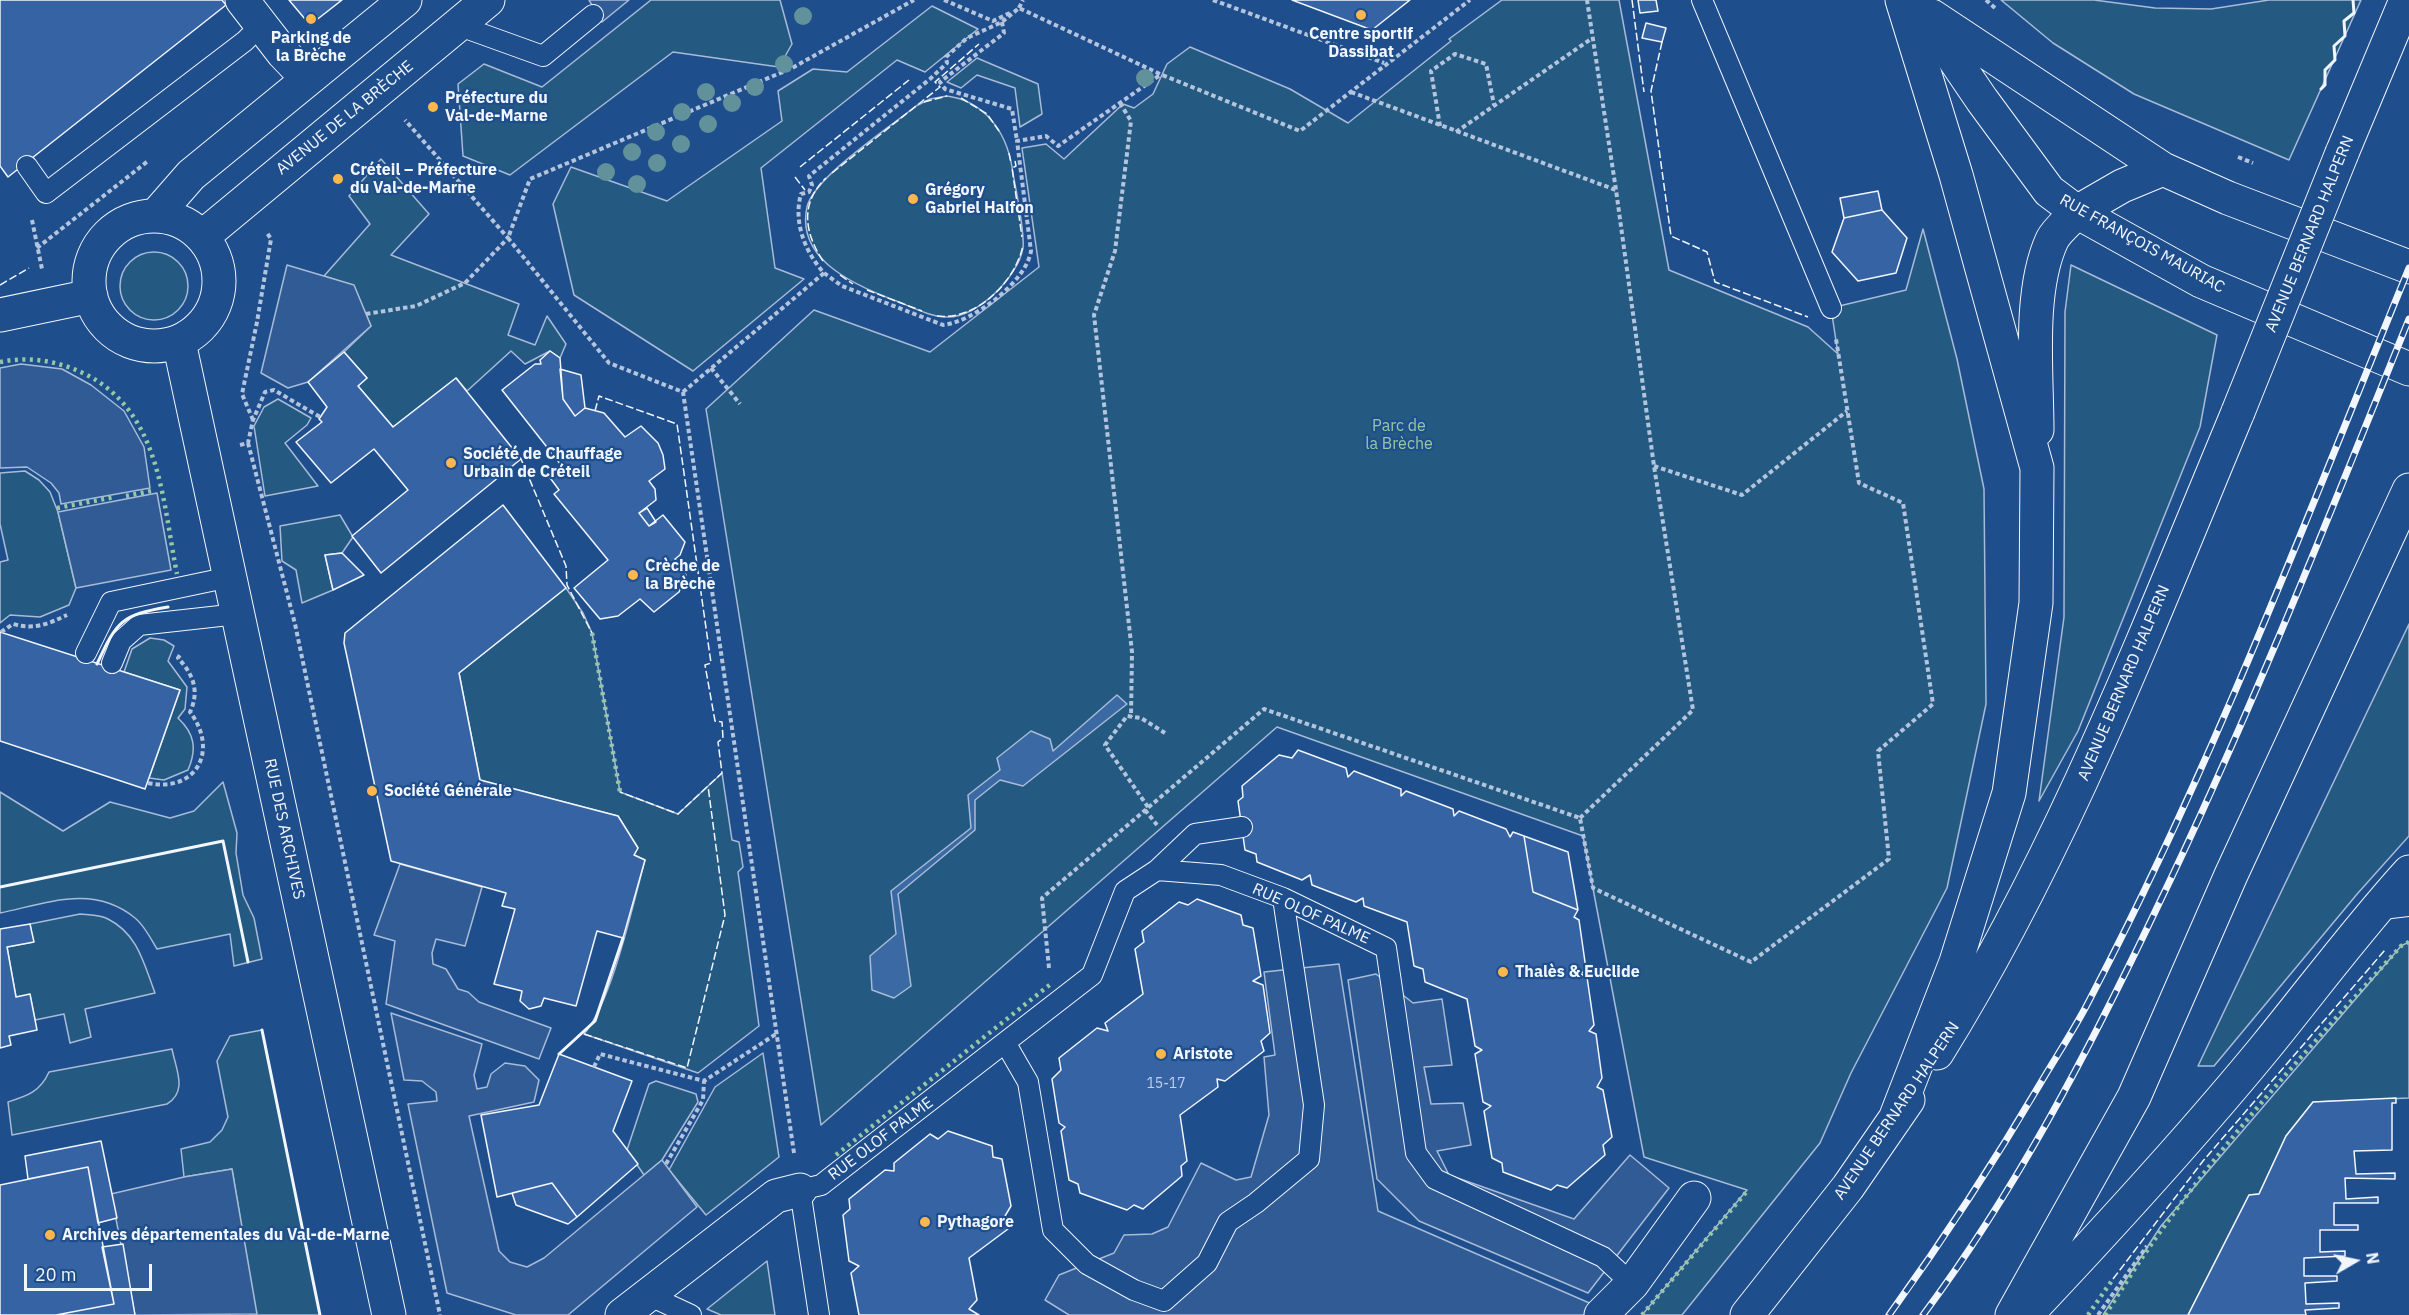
<!DOCTYPE html>
<meta charset="utf-8">
<style>
body{margin:0}
#map{position:relative;width:2409px;height:1315px;overflow:hidden;background:#1f4e8c;font-family:"IBM Plex Sans",sans-serif}
canvas{display:block}
.north{position:absolute;left:2325px;top:1231px;width:60px;height:60px;-webkit-text-stroke:4px #1f4e8c;paint-order:stroke;rotate:81deg;font-size:16px;font-weight:700;line-height:24px;text-align:center;color:#f2f6ff}
.north::after{content:'';display:block;margin:auto;width:21px;height:27px;background:#f2f6ff;clip-path:polygon(50% 0,100% 100%,50% 72%,0 100%)}
.scale{position:absolute;left:24px;top:1264px;width:128px;height:27px;box-sizing:border-box;border:3px solid #f2f6ff;border-top:0;padding-left:8px;font-size:18px;line-height:21px;white-space:nowrap;color:#f2f6ff;-webkit-text-stroke:4px #1f4e8c;paint-order:stroke}
</style>
<div id="map">
<canvas width="2409" height="1315"></canvas>
<div class="north">N</div>
<div class="scale">20 m</div>
</div>
<script>
const g = document.querySelector('canvas').getContext('2d');
g.lineJoin = 'round';
function fill(path, color) { g.fillStyle = color; g.fill(path, 'evenodd'); }
function trace(path, color, width, dash) { g.strokeStyle = color; g.lineWidth = width; g.lineCap = dash ? 'butt' : 'round'; g.setLineDash(dash || []); g.stroke(path); }
function write(font, color, halo, rows, align = 'center') {
  g.font = font + ' "IBM Plex Sans",sans-serif'; g.lineWidth = 4.5; g.setLineDash([]); g.textBaseline = 'middle'; g.strokeStyle = halo; g.fillStyle = color; for (const [text, x, y, turn = 0] of rows) {
    g.save(); g.translate(x, y); g.rotate((+turn || 0) * Math.PI / 180); g.textAlign = isNaN(turn) ? turn : align; if (halo) g.strokeText(text, 0, 0); g.fillText(text, 0, 0); g.restore();
  }
}
const green = new Path2D(`
 M 651,0 L 780,0 L 792,44 L 779,67 L 673,52 L 510,175 L 463,156 L 458,84 L 484,64 L 542,87 Z
 M 1502,0 L 1619,0 L 1669,270 L 1808,327 L 1838,354 L 1831,308 L 1906,290 L 1923,229 L 1957,359 L 1984,489 L 1986,704 L 1947,888 L 1851,1073 L 1820,1143 L 1682,1315 L 1642,1315 L 1747,1190 L 1644,1157 L 1583,836 L 1277,727 L 821,1125 L 706,409 L 814,310 L 930,352 L 1039,267 L 1022,148 L 1046,144 L 1064,159 L 1123,104 L 1134,108 L 1153,94 L 1167,64 L 1190,47 L 1290,89 L 1348,123 L 1451,41 L 1449,39 Z
 M 2001,0 L 2094,0 L 2155,8 L 2211,9 L 2269,0 L 2361,0 L 2289,160 L 2134,94 L 2053,43 Z
 M 932,6 L 978,29 L 925,72 L 897,60 L 761,168 L 775,268 L 804,279 L 693,371 L 574,295 L 553,204 L 571,167 L 667,201 L 782,121 L 778,91 L 813,69 L 847,72 Z
 M 977,58 L 1038,84 L 1042,114 L 1020,127 L 1015,88 L 977,75 L 961,88 L 947,82 Z
 M 947,96 C 984,101 1006,131 1012,167 C 1015,187 1025,230 1023,248 C 1018,277 977,318 947,317 C 931,317 914,308 899,302 C 860,287 795,262 807,207 C 814,177 890,127 916,106 L 930,99 Z
 M 381,159 L 429,214 L 391,255 L 519,304 L 508,335 L 535,345 L 547,316 L 566,344 L 560,358 L 550,351 L 525,364 L 511,351 L 467,391 L 456,378 L 393,427 L 358,386 L 367,378 L 344,352 L 371,326 L 354,286 L 324,276 L 370,224 L 349,196 Z
 M120 286a34 34 0 1 1 68 0a34 34 0 1 1-68 0Z
 M 2071,265 L 2217,335 L 2200,427 L 2078,731 L 2039,801 L 2064,617 L 2065,312 Z
 M 278,399 L 311,418 L 307,425 L 285,443 L 318,486 L 265,496 L 254,426 L 264,407 Z
 M 25,471 L 39,480 L 50,492 L 58,512 L 76,588 L 69,605 L 40,617 L 10,615 L 0,623 L 0,562 L 8,560 L 0,524 L 0,473 Z
 M 340,515 L 353,537 L 342,553 L 325,555 L 333,590 L 302,603 L 296,570 L 282,561 L 280,526 Z
 M 566,588 L 583,613 L 592,633 L 620,792 L 678,814 L 722,773 L 732,840 L 739,842 L 743,867 L 738,872 L 759,1026 L 698,1073 L 584,1034 C 612,1002 633,904 645,860 L 634,855 L 638,848 L 618,816 L 480,780 L 459,673 Z
 M 2409,624 L 2409,836 L 2358,893 L 2214,1066 L 2198,1066 Z
 M 150,638 L 164,640 L 174,646 L 168,661 L 187,687 L 185,709 L 178,718 C 195,734 197,749 188,770 L 164,780 L 149,778 L 180,690 L 124,672 L 132,649 Z
 M 223,782 L 237,833 L 236,853 L 243,895 L 254,918 L 262,959 L 234,966 L 230,934 L 157,949 C 151,939 144,925 135,918 C 93,884 48,903 0,913 L 0,792 L 63,831 L 110,802 L 170,818 L 194,811 Z
 M 80,914 C 88,915 101,915 108,919 C 138,934 144,964 155,993 L 85,1009 L 91,1037 L 70,1043 L 64,1014 L 35,1020 L 30,995 L 16,997 L 7,947 L 33,942 L 30,924 Z
 M 2409,942 L 2409,1098 L 2313,1102 L 2286,1136 L 2259,1194 L 2249,1195 L 2188,1315 L 2103,1315 L 2161,1226 L 2401,946 Z
 M 262,1030 L 320,1315 L 249,1315 L 256,1314 L 232,1169 L 184,1177 L 181,1149 L 210,1142 L 222,1130 L 228,1117 L 217,1061 L 230,1036 Z
 M 172,1049 C 176,1070 188,1091 167,1104 L 12,1135 L 8,1102 C 27,1096 40,1092 49,1072 Z
 M 763,1053 L 779,1157 L 706,1215 L 669,1170 L 715,1087 Z
 M 656,1081 L 696,1094 L 698,1102 L 662,1160 L 644,1175 L 627,1150 L 649,1084 Z
 M 767,1261 L 775,1315 L 721,1315 L 707,1309 Z`);
fill(green, '#245a82');
trace(green, '#a8bbd7', 1.5);
const parking = new Path2D(`
 M 589,0 L 629,0 L 602,22 Z
 M 287,265 L 354,285 L 371,326 L 308,382 L 288,388 L 261,373 Z
 M 21,364 L 62,369 L 91,385 L 124,411 L 144,447 L 150,488 L 61,504 L 59,493 L 51,483 L 27,467 L 0,468 L 0,368 Z
 M 157,493 L 171,570 L 76,588 L 58,512 Z
 M 400,864 L 482,887 L 465,946 L 436,939 L 432,953 L 433,964 L 446,969 L 458,989 L 468,992 L 479,1002 L 551,1028 L 539,1059 L 386,1004 L 395,941 L 374,935 Z
 M 1339,964 L 1378,1211 L 1594,1305 L 1584,1315 L 1069,1315 L 1045,1300 L 1059,1275 L 1114,1253 L 1124,1235 L 1152,1234 L 1168,1227 L 1201,1163 L 1236,1180 L 1251,1177 L 1269,1115 L 1264,1057 L 1275,1055 L 1264,972 Z
 M 1376,974 L 1413,1003 L 1442,999 L 1452,1065 L 1424,1067 L 1431,1104 L 1463,1103 L 1471,1145 L 1437,1151 L 1449,1175 L 1574,1219 L 1630,1155 L 1669,1188 L 1588,1293 L 1419,1221 L 1377,1179 L 1348,980 Z
 M 391,1013 L 482,1044 L 474,1075 L 477,1089 L 487,1087 L 491,1074 L 505,1063 L 525,1066 L 539,1080 L 534,1102 L 469,1116 L 499,1251 L 510,1262 L 527,1267 L 544,1258 L 662,1160 L 697,1207 L 568,1315 L 516,1315 L 447,1293 L 408,1104 L 437,1101 L 436,1092 L 422,1081 L 404,1080 Z
 M 232,1169 L 257,1314 L 135,1315 L 111,1194 L 184,1177 Z`);
fill(parking, '#305b95');
trace(parking, '#a8bbd7', 1.5);
const water = new Path2D(`
 M 1117,695 L 1127,704 L 1023,786 L 1000,780 L 975,800 L 975,830 L 898,894 L 911,986 L 894,998 L 872,990 L 870,956 L 896,934 L 891,891 L 971,828 L 968,795 L 1000,770 L 997,758 L 1031,731 L 1050,739 L 1053,751 Z`);
fill(water, '#3b69a3');
trace(water, '#a8bbd7', 1.5);
const building = new Path2D(`
 M 0,0 L 222,0 L 226,5 L 8,177 L 0,166 Z
 M 289,0 L 342,0 L 310,25 Z
 M 1292,0 L 1410,0 L 1372,30 Z
 M 1638,0 L 1656,0 L 1658,11 L 1640,13 Z
 M 1646,23 L 1666,28 L 1662,42 L 1642,38 Z
 M 1878,191 L 1882,210 L 1844,218 L 1840,198 Z
 M 1882,210 L 1907,238 L 1896,273 L 1858,281 L 1832,252 L 1844,218 Z
 M 550,351 L 560,358 L 563,399 L 575,416 L 585,408 L 604,413 L 625,437 L 641,426 L 658,443 L 663,455 L 665,469 L 649,481 L 655,489 L 656,500 L 639,513 L 649,526 L 663,515 L 685,542 L 680,555 L 675,559 L 686,575 L 679,592 L 654,612 L 640,599 L 618,616 L 600,619 L 574,588 L 608,560 L 554,494 L 559,490 L 548,475 L 561,465 L 502,390 L 535,364 L 541,364 L 540,360 Z
 M 344,352 L 367,378 L 358,386 L 393,427 L 456,378 L 521,459 L 381,573 L 352,536 L 408,490 L 374,449 L 331,483 L 296,442 L 322,422 L 319,419 L 327,407 L 308,382 Z
 M 560,369 L 581,375 L 585,408 L 575,416 L 563,399 Z
 M 503,505 L 566,588 L 459,673 L 480,780 L 618,816 L 638,848 L 634,855 L 645,860 L 623,938 L 597,931 L 576,1006 L 544,998 L 541,1006 L 529,1009 L 520,1001 L 522,991 L 494,984 L 515,909 L 502,906 L 506,893 L 391,861 L 344,643 L 345,633 Z
 M 647,508 L 656,522 L 649,526 L 639,513 Z
 M 342,553 L 364,575 L 333,590 L 325,555 Z
 M 0,632 L 180,690 L 145,789 L 0,741 Z
 M 1298,750 L 1346,768 L 1348,777 L 1354,771 L 1401,789 L 1401,796 L 1406,791 L 1453,809 L 1454,816 L 1459,811 L 1506,829 L 1510,837 L 1513,832 L 1524,836 L 1533,892 L 1578,910 L 1574,917 L 1579,920 L 1586,969 L 1581,974 L 1587,977 L 1594,1025 L 1589,1031 L 1596,1034 L 1602,1078 L 1597,1087 L 1603,1090 L 1612,1137 L 1603,1145 L 1605,1155 L 1567,1188 L 1557,1185 L 1551,1190 L 1503,1172 L 1502,1163 L 1492,1158 L 1484,1111 L 1491,1106 L 1483,1102 L 1475,1054 L 1482,1050 L 1475,1046 L 1467,999 L 1425,982 L 1423,969 L 1414,966 L 1407,922 L 1364,906 L 1363,898 L 1356,902 L 1312,885 L 1310,875 L 1302,880 L 1257,862 L 1256,854 L 1245,850 L 1238,801 L 1243,797 L 1242,786 L 1279,755 L 1292,758 Z
 M 1524,836 L 1568,852 L 1578,910 L 1533,892 Z
 M 1197,899 L 1241,915 L 1243,925 L 1253,928 L 1261,976 L 1253,981 L 1263,985 L 1270,1033 L 1261,1041 L 1264,1051 L 1225,1081 L 1217,1079 L 1218,1087 L 1180,1115 L 1187,1161 L 1181,1166 L 1182,1176 L 1143,1209 L 1134,1205 L 1127,1210 L 1080,1193 L 1078,1184 L 1069,1180 L 1061,1131 L 1065,1127 L 1059,1123 L 1052,1079 L 1061,1070 L 1059,1058 L 1097,1028 L 1108,1031 L 1105,1023 L 1143,994 L 1135,949 L 1144,942 L 1142,931 L 1179,902 L 1188,905 Z
 M 30,924 L 34,942 L 7,947 L 16,997 L 30,994 L 37,1030 L 9,1036 L 11,1045 L 0,1048 L 0,929 Z
 M 559,1054 L 632,1081 L 613,1131 L 638,1164 L 577,1217 L 552,1183 L 497,1197 L 481,1115 L 539,1105 Z
 M 2396,1098 L 2396,1103 L 2392,1103 L 2392,1150 L 2354,1151 L 2356,1174 L 2395,1173 L 2395,1179 L 2345,1178 L 2346,1199 L 2378,1197 L 2378,1203 L 2334,1203 L 2334,1225 L 2358,1225 L 2358,1230 L 2320,1230 L 2320,1252 L 2345,1251 L 2345,1256 L 2304,1258 L 2304,1276 L 2337,1276 L 2337,1281 L 2305,1283 L 2306,1304 L 2339,1303 L 2339,1308 L 2305,1310 L 2306,1315 L 2188,1315 L 2249,1195 L 2259,1194 L 2286,1136 L 2313,1102 Z
 M 948,1131 L 992,1146 L 993,1157 L 1002,1159 L 1011,1206 L 1005,1216 L 1008,1229 L 969,1258 L 977,1300 L 969,1309 L 979,1315 L 859,1315 L 851,1273 L 859,1266 L 849,1261 L 843,1215 L 850,1209 L 849,1199 L 885,1170 L 894,1171 L 894,1163 L 930,1134 L 938,1139 Z
 M 101,1141 L 117,1218 L 98,1223 L 88,1167 L 28,1179 L 25,1156 Z
 M 88,1167 L 114,1304 L 56,1315 L 0,1315 L 0,1185 Z
 M 552,1183 L 577,1217 L 568,1224 L 516,1205 L 512,1193 Z
 M 123,1244 L 135,1315 L 56,1315 L 114,1304 L 102,1247 Z`);
fill(building, '#3563a3');
trace(building, '#f2f6ff', 1.5);
const lane = new Path2D(`
 M 1702,0 L 1831,308
 M 457,25 L 543,56 L 593,15
 M 27,166 L 46,193 L 245,41 L 261,25
 M 86,653 L 111,602 L 230,577
 M 112,663 L 121,641 L 139,625 L 238,614
 M 1157,870 L 1195,834 L 1242,827
 M 2374,910 L 2409,906
 M 1006,1044 L 1028,1082 L 1053,1230 L 1087,1264 L 1134,1290 L 1164,1301 L 1207,1263 L 1228,1222 L 1256,1203 L 1309,1159 L 1314,1105 L 1283,898
 M 648,1295 L 691,1315
 M 819,1315 L 800,1190 L 821,1185 L 1092,975 L 1125,891 L 1157,870 L 1221,875 L 1283,898 L 1386,948 L 1416,1153 L 1435,1179 L 1603,1257 L 1632,1284`);
const street = new Path2D(`
 M 242,0 L 283,53 L 307,78
 M 179,342 L 389,1315
 M 622,1315 L 776,1196 L 800,1190
 M 1601,1315 L 1632,1284 L 1694,1198`);
const secondary = new Path2D(`
 M 1914,0 L 1982,100 L 2049,191 L 2077,212 L 2201,281 L 2409,369
 M 1932,16 L 2163,169 L 2228,198 L 2409,267
 M 2077,212 L 2122,186 L 2163,169
 M 156,215 L 191,175 L 405,0
 M89 281a65 65 0 1 1 130 0a65 65 0 1 1-130 0Z
 M 202,237 L 488,0
 M 0,315 L 91,296`);
const highway = new Path2D(`
 M 2342,153 L 2406,0
 M 2037,430 C 2037,373 2028,292 2052,240 C 2057,230 2070,220 2077,212
 M 1937,1053 C 2062,852 2147,630 2238,412
 M 1895,1119 L 1956,962 L 2009,793 L 2036,603 L 2037,468 L 1956,175 L 1902,0
 M 2029,1312 C 2111,1225 2192,1137 2268,1044 C 2315,986 2359,927 2409,872
 M 1747,1315 L 1848,1187 L 1908,1100
 M 2012,1315 L 2134,1097 L 2231,875 L 2409,490`);
trace(lane, '#f2f6ff', 22);
trace(street, '#f2f6ff', 35);
trace(secondary, '#f2f6ff', 35);
trace(highway, '#f2f6ff', 35);
trace(new Path2D(`
 M 944,0 L 993,21 L 1012,12
 M 1213,0 L 1384,63
 M 1986,0 L 1995,8
 M 1019,8 L 1023,0
 M 1002,22 L 1004,33 L 940,82 L 945,89 L 1012,109 L 1017,141
 M 1351,92 L 1616,190
 M 1120,103 L 1131,121 L 1115,251 L 1094,315 L 1132,652 L 1131,717
 M 1440,126 L 1431,71 L 1455,54 L 1486,64 L 1494,105
 M 1456,132 L 1591,39
 M 2238,157 L 2253,163
 M 32,220 L 42,269
 M 37,248 L 148,161
 M 824,273 L 842,286 L 943,325 C 973,322 1026,282 1031,251 L 1017,141 L 1046,136 L 1058,146 L 1160,75
 M 366,314 L 416,306 L 465,283 L 508,238 L 405,120
 M 711,368 L 740,404
 M 683,392 L 824,273 C 805,252 793,222 801,194 L 809,192 L 812,185 L 809,176 L 930,79 L 947,63 L 946,57 L 967,38 L 1002,22 L 1019,8 L 1160,74 L 1300,131 L 1470,0
 M 253,420 L 242,394 L 257,322 L 271,239 L 267,233
 M 248,443 L 295,624 L 440,1315
 M 240,445 L 248,443 L 253,420 L 265,392 L 274,390 L 320,417
 M 1654,466 L 1742,495 L 1847,411
 M 1,632 L 13,624 C 34,630 48,624 67,615
 M 148,783 C 197,793 219,750 190,712 C 200,691 193,674 178,658 L 181,653
 M 1148,807 L 1105,745 L 1127,716 L 1141,718 L 1165,733
 M 1145,810 L 1157,825
 M 1580,818 L 1693,710 L 1654,466 L 1616,190 L 1587,0
 M 1049,968 L 1042,898 L 1264,709 L 1580,818 L 1593,888 L 1751,962 L 1889,859 L 1878,751 L 1933,704 L 1903,503 L 1859,483 L 1836,339
 M 594,1067 L 600,1054 L 704,1081 L 776,1034
 M 794,1153 L 683,392 L 609,363 L 508,238 L 530,179 L 792,68 L 914,0
 M 666,1164 L 703,1100 L 704,1081
 M 2098,1315 L 2147,1246`), '#b3c4dc', 4, [4.5, 3]);
trace(lane, '#1f4e8c', 20);
trace(street, '#1f4e8c', 33);
trace(secondary, '#1f4e8c', 33);
trace(highway, '#1f4e8c', 33);
const rail = new Path2D(`
 M 1889,1315 C 1943,1240 1993,1164 2040,1084 C 2057,1055 2076,1027 2091,997 C 2214,762 2308,514 2409,268
 M 1923,1315 C 2015,1192 2088,1052 2154,914 C 2248,720 2328,519 2409,319`);
trace(rail, '#f2f6ff', 7);
trace(rail, '#1f4e8c', 4.5, [14]);
const highwayBridge = new Path2D(`
 M 2238,412 L 2342,153`);
trace(highwayBridge, '#f2f6ff', 35, []);
trace(highwayBridge, '#1f4e8c', 33);
trace(new Path2D(`
 M 0,362 C 30,356 58,361 85,374 C 161,412 162,500 177,574
 M 126,496 L 151,491
 M 57,508 L 115,497
 M 592,633 L 620,792
 M 836,1155 L 1052,983
 M 1642,1315 L 1748,1190
 M 2088,1315 L 2113,1279
 M 2105,1315 C 2124,1286 2142,1256 2163,1228 C 2234,1128 2319,1037 2401,946 L 2409,942`), '#97c8a6', 4.5, [3, 4.5]);
trace(new Path2D(`
 M 1632,0 L 1644,92
 M 1662,42 L 1651,91 L 1671,236 L 1707,252 L 1715,282 L 1808,317
 M 961,98 L 987,114 L 999,131
 M 924,102 L 947,96
 M 1009,153 L 1011,163
 M 1015,161 L 1016,166 L 1012,168 L 1022,237
 M 800,167 L 909,80
 M 832,173 L 940,87 L 935,82 L 979,44
 M 795,177 L 805,190
 M 823,261 C 804,232 800,203 826,178
 M 840,275 L 853,284
 M 0,285 L 29,268
 M 867,290 L 922,311
 M 937,316 C 977,321 1016,281 1023,245
 M 595,411 L 599,396 L 677,424 L 711,663 L 705,665 L 715,721 L 722,722 L 723,738 L 718,742 L 722,773 L 678,814 L 620,792
 M 521,459 L 566,566 L 567,585 L 592,633
 M 584,1034 L 687,1068 L 725,915 L 708,786
 M 2113,1279 L 2203,1161 L 2385,950`), '#f2f6ff', 1.5, [8, 3]);
trace(new Path2D(`
 M 2321,89 L 2325,85 L 2325,70 L 2335,60 L 2334,46 L 2345,36 L 2344,21 L 2354,13 L 2353,0
 M 97,664 C 117,621 121,615 168,607
 M 0,887 L 223,841 L 248,962
 M 262,1030 L 320,1315
 M 559,1054 L 595,1021 L 623,938`), '#f2f6ff', 3);
g.fillStyle = '#61919a';
for (const [x, y] of [
 [803,16],
 [784,64],
 [1145,78],
 [755,87],
 [706,92],
 [732,103],
 [682,112],
 [708,124],
 [656,132],
 [681,144],
 [632,152],
 [657,163],
 [606,172],
 [637,184]
]) { g.beginPath(); g.arc(x, y, 9, 0, 2 * Math.PI); g.fill(); }
for (const [x, y, r, color] of [
 [1361,15,6,"#ffb74d"],
 [311,19,6,"#ffb74d"],
 [433,107,6,"#ffb74d"],
 [338,179,6,"#ffb74d"],
 [913,199,6,"#ffb74d"],
 [451,463,6,"#ffb74d"],
 [633,575,6,"#ffb74d"],
 [372,791,6,"#ffb74d"],
 [1503,972,6,"#ffb74d"],
 [1161,1054,6,"#ffb74d"],
 [925,1222,6,"#ffb74d"],
 [50,1235,6,"#ffb74d"]
]) { const dot = new Path2D(); dot.arc(x, y, r, 0, 2 * Math.PI); g.fillStyle = color; g.fill(dot); trace(dot, '#1f4e8c', 2); }
write('14px', '#c3d1e8', null, [
 ["15-17",1166,1084]
]);
write('bold 16px', '#f2f6ff', '#1f4e8c', [
 ["Centre sportif",1361,34,"center"],
 ["Dassibat",1361,52,"center"],
 ["Parking de",311,38,"center"],
 ["la Brèche",311,56,"center"],
 ["Préfecture du",445,98],
 ["Val-de-Marne",445,116],
 ["Créteil – Préfecture",350,170],
 ["du Val-de-Marne",350,188],
 ["Grégory",925,190],
 ["Gabriel Halfon",925,208],
 ["Société de Chauffage",463,454],
 ["Urbain de Créteil",463,472],
 ["Crèche de",645,566],
 ["la Brèche",645,584],
 ["Société Générale",384,791],
 ["Thalès & Euclide",1515,972],
 ["Aristote",1173,1054],
 ["Pythagore",937,1222],
 ["Archives départementales du Val-de-Marne",62,1235]
], 'left');
write('16px', '#f2f6ff', '#1f4e8c', [
 ["AVENUE DE LA BRÈCHE",345,118,-39],
 ["AVENUE BERNARD HALPERN",2310,234,-68],
 ["RUE FRANÇOIS MAURIAC",2142,244,29],
 ["AVENUE BERNARD HALPERN",2124,683,-67],
 ["RUE DES ARCHIVES",284,829,78],
 ["RUE OLOF PALME",1311,914,24],
 ["AVENUE BERNARD HALPERN",1897,1111,-56],
 ["RUE OLOF PALME",881,1139,-37]
]);
write('16px', '#97c8a6', '#1f4e8c', [
 ["Parc de",1399,426],
 ["la Brèche",1399,444]
]);
</script>
